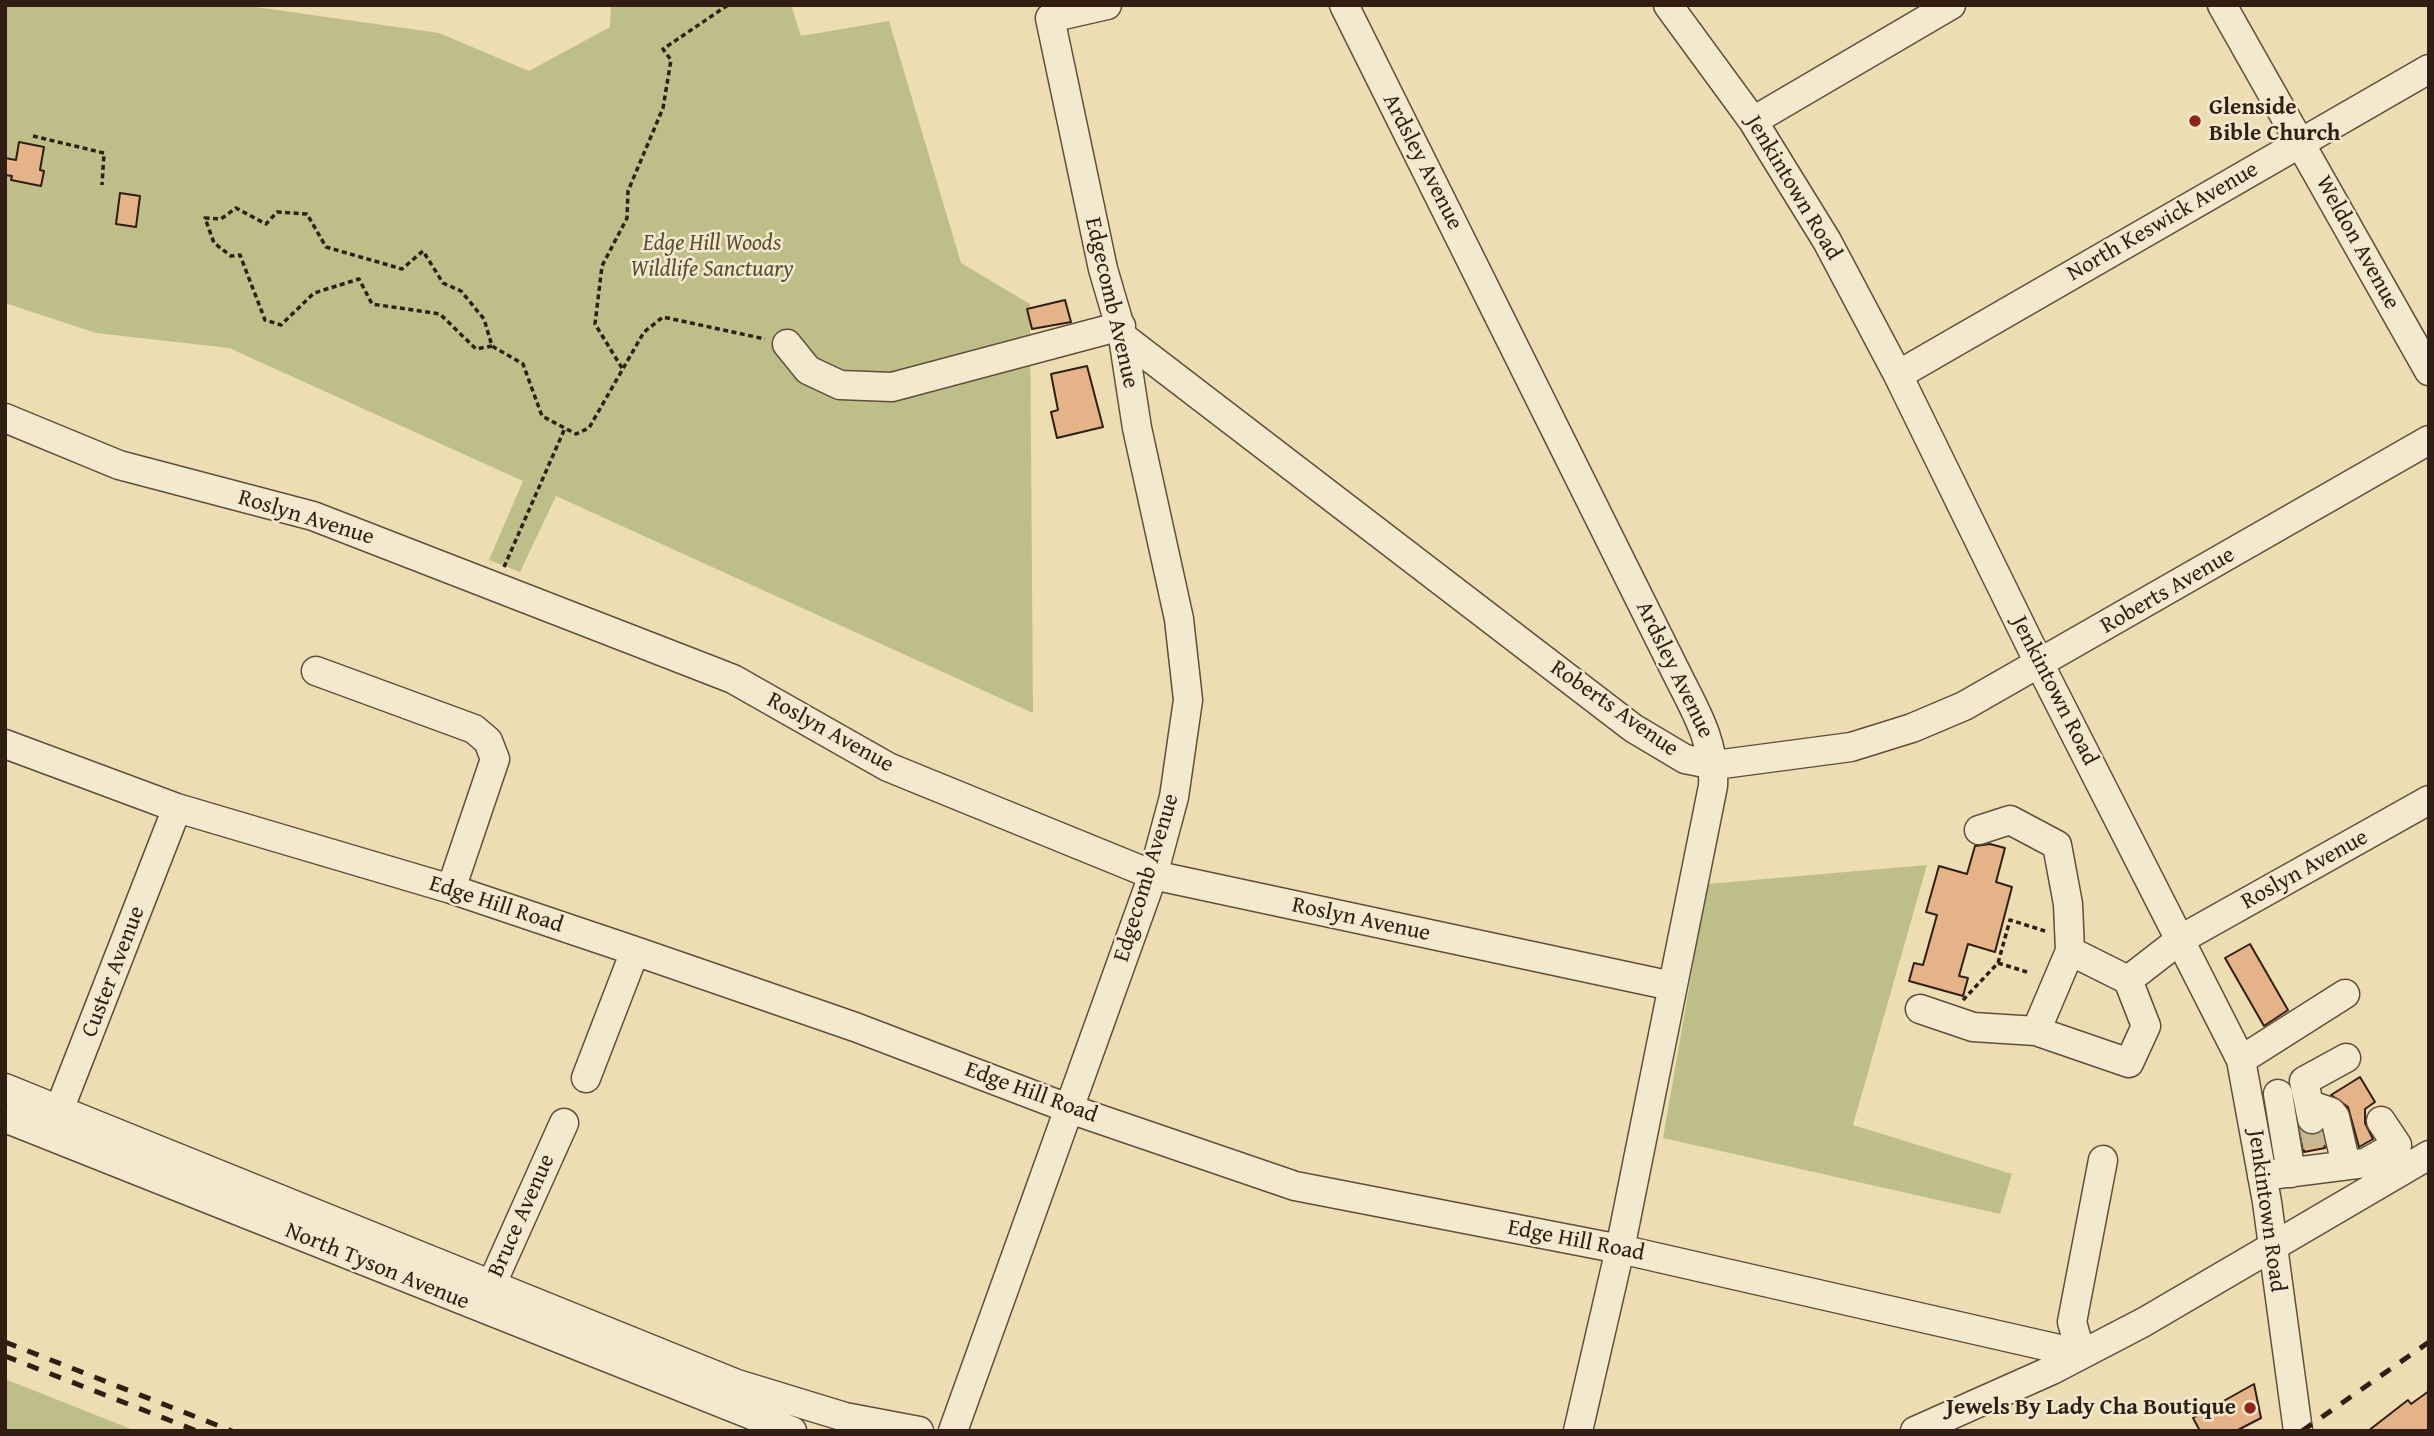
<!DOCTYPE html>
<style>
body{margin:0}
#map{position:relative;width:2434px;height:1436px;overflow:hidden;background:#ecddb3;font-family:"Gentium Book Plus",serif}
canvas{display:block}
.frame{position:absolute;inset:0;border:7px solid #311e12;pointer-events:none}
</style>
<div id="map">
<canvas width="2434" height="1436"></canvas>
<div class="frame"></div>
</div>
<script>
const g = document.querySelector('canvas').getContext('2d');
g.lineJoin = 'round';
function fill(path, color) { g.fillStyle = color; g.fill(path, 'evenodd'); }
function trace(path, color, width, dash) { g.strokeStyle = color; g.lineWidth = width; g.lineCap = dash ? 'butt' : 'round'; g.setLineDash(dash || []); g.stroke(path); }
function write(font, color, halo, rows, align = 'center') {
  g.font = font + ' "Gentium Book Plus",serif'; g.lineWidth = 5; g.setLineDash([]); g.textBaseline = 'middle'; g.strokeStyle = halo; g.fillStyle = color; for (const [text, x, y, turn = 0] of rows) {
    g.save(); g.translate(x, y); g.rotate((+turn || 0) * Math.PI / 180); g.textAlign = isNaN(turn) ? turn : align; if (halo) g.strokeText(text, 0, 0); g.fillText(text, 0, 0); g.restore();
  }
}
fill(new Path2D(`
 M 5,5 L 242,5 L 439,33 L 529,71 L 610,27 L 611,5 L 791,5 L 801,36 L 889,21 L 961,263 L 1030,304 L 1033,713 L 556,496 L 520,572 L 489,560 L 523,481 L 229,348 L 96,333 L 5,303 Z
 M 1927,865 L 1853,1125 L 2012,1174 L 2000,1214 L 1663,1138 L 1707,884 Z
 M 5,1379 L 136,1431 L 5,1431 Z`), '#bebf88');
const building = new Path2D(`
 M 19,142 L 44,147 L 40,170 L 44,171 L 41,186 L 11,180 L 12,176 L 5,175 L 5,158 L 16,160 Z
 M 120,193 L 140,196 L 136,227 L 116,224 Z
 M 1065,300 L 1071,322 L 1032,329 L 1027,309 Z
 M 1087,366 L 1103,427 L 1057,438 L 1051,412 L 1058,410 L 1051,374 Z
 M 1990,844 L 2005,848 L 1996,882 L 2012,887 L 1995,952 L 1968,944 L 1959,976 L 1968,978 L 1963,996 L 1909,981 L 1914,963 L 1923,965 L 1937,915 L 1926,912 L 1939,866 L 1967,874 L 1975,846 Z
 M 2250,944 L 2288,1010 L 2264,1026 L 2225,958 Z
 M 2360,1077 L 2375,1102 L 2365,1109 L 2365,1123 L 2373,1139 L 2359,1147 L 2348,1107 L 2331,1095 Z
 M 2301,1131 L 2307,1135 L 2321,1132 L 2325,1148 L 2304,1152 Z
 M 2254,1384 L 2261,1418 L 2236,1431 L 2200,1431 L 2193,1418 Z
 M 2429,1391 L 2429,1431 L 2368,1431 L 2408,1400 L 2411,1404 Z`);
fill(building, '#e4b387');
trace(building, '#311e12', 2);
trace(new Path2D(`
 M 2312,1119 L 2318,1150`), '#c7b793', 28, [28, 14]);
const minor = new Path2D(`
 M 1344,5 L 1681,682 C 1699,717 1715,746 1713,786 L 1620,1249 L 1578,1431
 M 1668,5 L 1753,121 L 1827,241 L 1898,375 L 2040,665 L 2241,1060 L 2267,1202 L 2298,1431
 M 2222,5 L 2429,371
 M 1753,121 L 1951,5
 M 1123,337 L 1633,728 L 1685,759 L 1715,765 L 1851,747 L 1912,728 L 1964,706 L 2429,440
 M 787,344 L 808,370 L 840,385 L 892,387 L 1121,326
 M 1898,375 L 2429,69
 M 5,418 L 119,465 L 313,516 L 733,679 L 888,767 L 1153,875 L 1672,986
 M 316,671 L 474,729 L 488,741 L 495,759 L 451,889
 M 5,744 L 177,808 L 451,889 L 635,951 L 855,1027 L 1070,1109 L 1295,1186 L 1620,1249 L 2081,1354
 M 1979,830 L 2010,820 L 2057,845 L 2068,904 L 2070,951 L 2128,980 L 2181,939 L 2429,800
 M 1920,1009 L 1973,1027 L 2036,1031 L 2070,951
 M 2036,1031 L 2129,1063 L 2146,1026 L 2128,980
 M 2241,1060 L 2345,994
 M 586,1078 L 635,951
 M 5,1088 L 737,1384 L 845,1417 L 919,1431
 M 2278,1094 L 2291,1173
 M 2310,1105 L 2331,1112 L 2335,1117 L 2346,1165
 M 5,1118 L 792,1431
 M 2312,1119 L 2304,1081 L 2346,1058
 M 52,1128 L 177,808
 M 2262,1176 L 2365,1163 L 2397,1145 L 2381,1121
 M 485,1299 L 564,1123
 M 2081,1354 L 2072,1322 L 2103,1160
 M 953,1431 L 1153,875 L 1174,797 L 1188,700 L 1179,619 L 1137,428 L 1123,337 L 1103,269 L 1050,18 L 1107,5
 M 1915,1431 L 2052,1370 L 2144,1322 L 2429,1155`);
trace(minor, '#604e3a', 31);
trace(new Path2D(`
 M 33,136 L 104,153 L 102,185
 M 492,346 L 476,349 L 440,314 L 372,304 L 359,279 L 314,293 L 281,325 L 265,320 L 240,255 L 231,256 L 214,243 L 205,218 L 221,219 L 236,208 L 266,224 L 277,212 L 307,214 L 326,247 L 402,269 L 423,251 L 443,283 L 461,291 L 484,319 L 492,346 L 523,364 L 542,416 L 576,434 L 589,428 L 644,332 L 663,317 L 765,339
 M 622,368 L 595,324 L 602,266 L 627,218 L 628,191 L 663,108 L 671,60 L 663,49 L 728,5
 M 504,567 L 565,428
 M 1998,963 L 2027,972
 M 1963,1000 L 1998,963 L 2010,920 L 2045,931`), '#311e12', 3.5, [5, 3.5]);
trace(minor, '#f3e9ce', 28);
trace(new Path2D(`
 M 5,1342 L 232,1431
 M 5,1356 L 197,1431
 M 2302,1431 L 2429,1342`), '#311e12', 5, [12, 12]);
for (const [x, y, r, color] of [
 [2195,121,7,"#8f2418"],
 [2250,1408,7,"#8f2418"]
]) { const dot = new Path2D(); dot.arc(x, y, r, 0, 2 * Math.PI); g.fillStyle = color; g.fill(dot); trace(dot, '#f3e9ce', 2.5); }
write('bold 23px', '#311e12', '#f3e9ce', [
 ["Glenside",2209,108],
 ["Bible Church",2209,134],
 ["Jewels By Lady Cha Boutique",2236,1408,"right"]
], 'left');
write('23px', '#311e12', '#f3e9ce', [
 ["Ardsley Avenue",1422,162,63],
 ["Jenkintown Road",1793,188,59],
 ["North Keswick Avenue",2163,222,-30],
 ["Weldon Avenue",2357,243,61],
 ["Edgecomb Avenue",1111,303,77],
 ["Roslyn Avenue",306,518,17],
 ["Roberts Avenue",2168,591,-30],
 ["Ardsley Avenue",1674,670,64],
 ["Jenkintown Road",2054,691,63],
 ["Roberts Avenue",1614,709,35],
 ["Roslyn Avenue",830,733,29],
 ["Roslyn Avenue",2305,870,-29],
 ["Edgecomb Avenue",1147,878,-73],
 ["Edge Hill Road",496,905,18],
 ["Roslyn Avenue",1361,920,12],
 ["Custer Avenue",114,972,-69],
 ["Edge Hill Road",1031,1093,20],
 ["Jenkintown Road",2266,1211,82],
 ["Bruce Avenue",522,1216,-66],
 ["Edge Hill Road",1576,1241,11],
 ["North Tyson Avenue",377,1267,22]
]);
write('italic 23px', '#5b4e35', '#f3e9ce', [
 ["Edge Hill Woods",712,244],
 ["Wildlife Sanctuary",712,270]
]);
</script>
